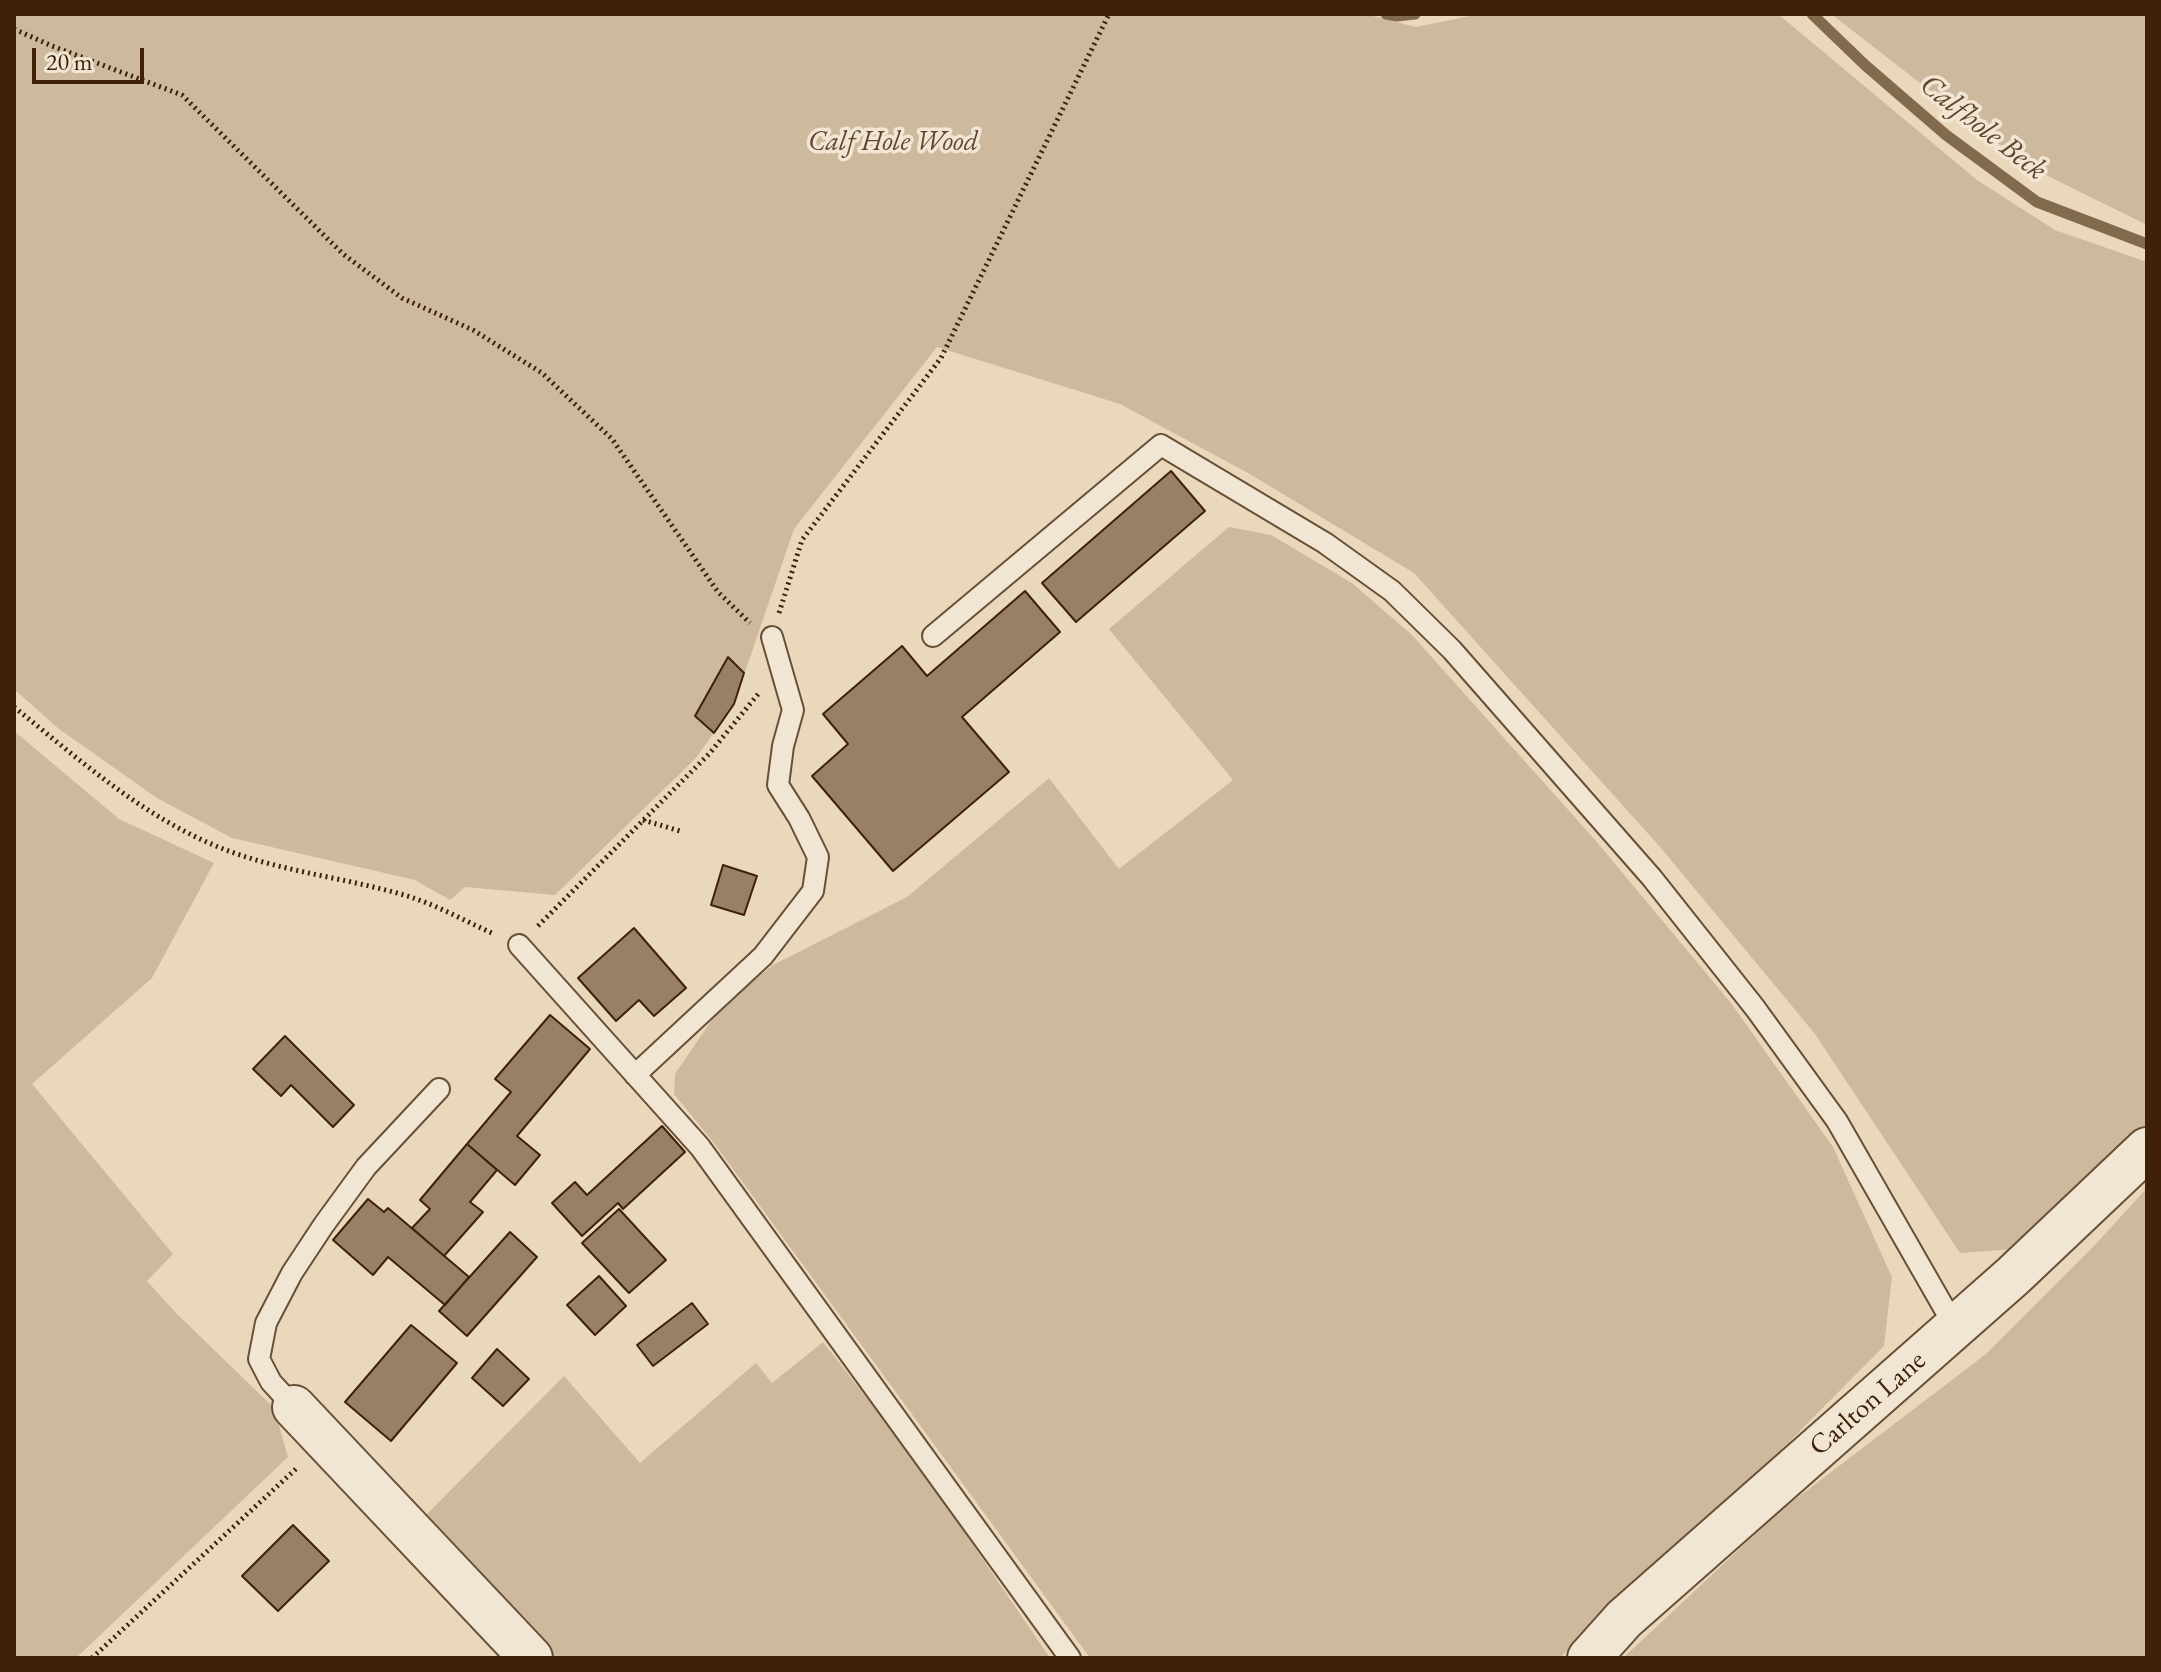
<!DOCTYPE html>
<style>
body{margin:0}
#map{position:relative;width:2161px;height:1672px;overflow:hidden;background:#ead8bd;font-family:"EB Garamond",serif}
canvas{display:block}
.frame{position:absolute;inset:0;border:16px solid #3e2108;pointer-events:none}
.scale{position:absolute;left:32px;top:48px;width:112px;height:36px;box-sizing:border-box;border:4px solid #3e2108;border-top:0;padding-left:10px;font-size:24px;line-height:28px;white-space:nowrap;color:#3e2108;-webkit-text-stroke:6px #f1e6d4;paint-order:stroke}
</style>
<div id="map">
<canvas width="2161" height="1672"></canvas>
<div class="frame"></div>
<div class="scale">20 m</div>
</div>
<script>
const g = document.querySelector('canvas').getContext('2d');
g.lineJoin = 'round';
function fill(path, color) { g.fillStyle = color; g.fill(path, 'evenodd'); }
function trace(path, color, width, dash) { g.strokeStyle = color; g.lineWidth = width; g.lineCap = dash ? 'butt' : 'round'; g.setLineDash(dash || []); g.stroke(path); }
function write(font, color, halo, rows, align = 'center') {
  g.font = font + ' "EB Garamond",serif'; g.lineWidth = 7; g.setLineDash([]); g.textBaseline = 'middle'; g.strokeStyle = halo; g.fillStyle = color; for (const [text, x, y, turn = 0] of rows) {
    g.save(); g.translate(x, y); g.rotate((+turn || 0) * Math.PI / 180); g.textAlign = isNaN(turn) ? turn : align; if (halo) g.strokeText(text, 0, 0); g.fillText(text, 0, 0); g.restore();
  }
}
fill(new Path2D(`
 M 14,14 L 1365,14 L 1416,27 L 1480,14 L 1778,14 L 1977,180 L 2055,230 L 2147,262 L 2147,1129 L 2015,1249 L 1960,1253 L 1815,1034 L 1661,848 L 1414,573 L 1248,473 L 1120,404 L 937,347 L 794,529 L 734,704 L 696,758 L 555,895 L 465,887 L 450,900 L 415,880 L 232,838 L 157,798 L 59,729 L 14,689 Z
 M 1831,14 L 2147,14 L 2147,225 L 2046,175 L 1999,144 Z
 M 1229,527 L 1271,535 L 1352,583 L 1412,635 L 1596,841 L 1731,1003 L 1833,1147 L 1892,1277 L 1884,1346 L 1783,1448 L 1589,1627 L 1560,1658 L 1090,1658 L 714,1143 L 674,1094 L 675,1074 L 720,1008 L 773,965 L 907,897 L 1049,778 L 1119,869 L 1233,780 L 1109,629 Z
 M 14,731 L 119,819 L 214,863 L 152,978 L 32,1084 L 173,1254 L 147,1281 L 176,1313 L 274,1408 L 288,1457 L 76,1658 L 14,1658 Z
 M 2147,1188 L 2147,1658 L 1623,1658 L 1780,1511 L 1986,1354 L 2092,1248 Z
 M 823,1342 L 916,1461 L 1050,1658 L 551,1658 L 423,1518 L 564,1376 L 640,1463 L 756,1363 L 772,1383 Z`), '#cdb99e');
trace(new Path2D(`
 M 1386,14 L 1397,16 L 1415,14
 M 1812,14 L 1865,65 L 1946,135 L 2037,202 L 2147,244`), '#826a4f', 11);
const building = new Path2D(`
 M 1171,471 L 1205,511 L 1076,622 L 1042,583 Z
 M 1025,591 L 1060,632 L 962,717 L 1009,772 L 893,871 L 812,776 L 848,744 L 823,714 L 902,646 L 927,676 Z
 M 728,657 L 744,673 L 734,704 L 714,733 L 695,716 Z
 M 723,865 L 757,876 L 744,915 L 711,905 Z
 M 634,928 L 686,988 L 654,1016 L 639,1000 L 616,1021 L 578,978 Z
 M 550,1015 L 590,1049 L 517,1136 L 540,1155 L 515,1185 L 467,1144 L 511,1092 L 495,1079 Z
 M 285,1036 L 354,1105 L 333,1127 L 291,1085 L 281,1096 L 253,1069 Z
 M 662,1126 L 685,1152 L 623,1209 L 618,1203 L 582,1236 L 552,1203 L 575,1182 L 587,1195 Z
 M 467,1144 L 497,1170 L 470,1202 L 483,1212 L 444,1256 L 412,1228 L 430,1209 L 420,1200 Z
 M 368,1199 L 384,1212 L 388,1208 L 469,1277 L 445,1305 L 388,1257 L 373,1275 L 333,1240 Z
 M 619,1209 L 666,1260 L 629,1293 L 582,1243 Z
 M 510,1232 L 537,1257 L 467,1336 L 439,1311 Z
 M 599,1276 L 626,1306 L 595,1335 L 567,1305 Z
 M 692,1303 L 708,1324 L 653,1366 L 637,1345 Z
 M 411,1325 L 457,1363 L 391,1441 L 345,1402 Z
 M 497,1349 L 529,1379 L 503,1406 L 472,1378 Z
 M 293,1525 L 329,1561 L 278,1611 L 242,1576 Z`);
fill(building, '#978066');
trace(building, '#3e2108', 2);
const lane = new Path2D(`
 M 933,636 L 1161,445 L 1325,543 L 1392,591 L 1452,650 L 1652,878 L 1755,1008 L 1837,1121 L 1955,1327
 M 519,945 L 700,1147 L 1070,1658
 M 635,1075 L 763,956 L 813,891 L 818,857 L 799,818 L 778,785 L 783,746 L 793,710 L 772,637
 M 294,1407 L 271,1382 L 259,1359 L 266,1323 L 292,1273 L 323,1226 L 366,1167 L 439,1089`);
const street = new Path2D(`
 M 294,1407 L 531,1658
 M 1589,1658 L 1624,1619 L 2013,1276 L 2147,1149`);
trace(lane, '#694f35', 24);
trace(street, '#694f35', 46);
trace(new Path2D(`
 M 14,29 L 52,46 L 182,95 L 343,254 L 402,298 L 473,330 L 542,373 L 612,439 L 718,592 L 750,623
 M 779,613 L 802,540 L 941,358 L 1109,14
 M 14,707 C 75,756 136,811 209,843 C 272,871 339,876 404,895 C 435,904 465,921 494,934
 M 643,820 L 680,831
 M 538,926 L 709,754 L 759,693
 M 92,1658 L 298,1467`), '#3e2108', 5, [2, 4]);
trace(lane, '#f1e6d4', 20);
trace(street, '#f1e6d4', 42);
write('italic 28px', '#62472e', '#f1e6d4', [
 ["Calf Hole Wood",893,142]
]);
write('28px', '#3e2108', '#f1e6d4', [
 ["Carlton Lane",1868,1404,-41]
]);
write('italic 30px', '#60452c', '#f1e6d4', [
 ["Calfhole Beck",1983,128,38]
]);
</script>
